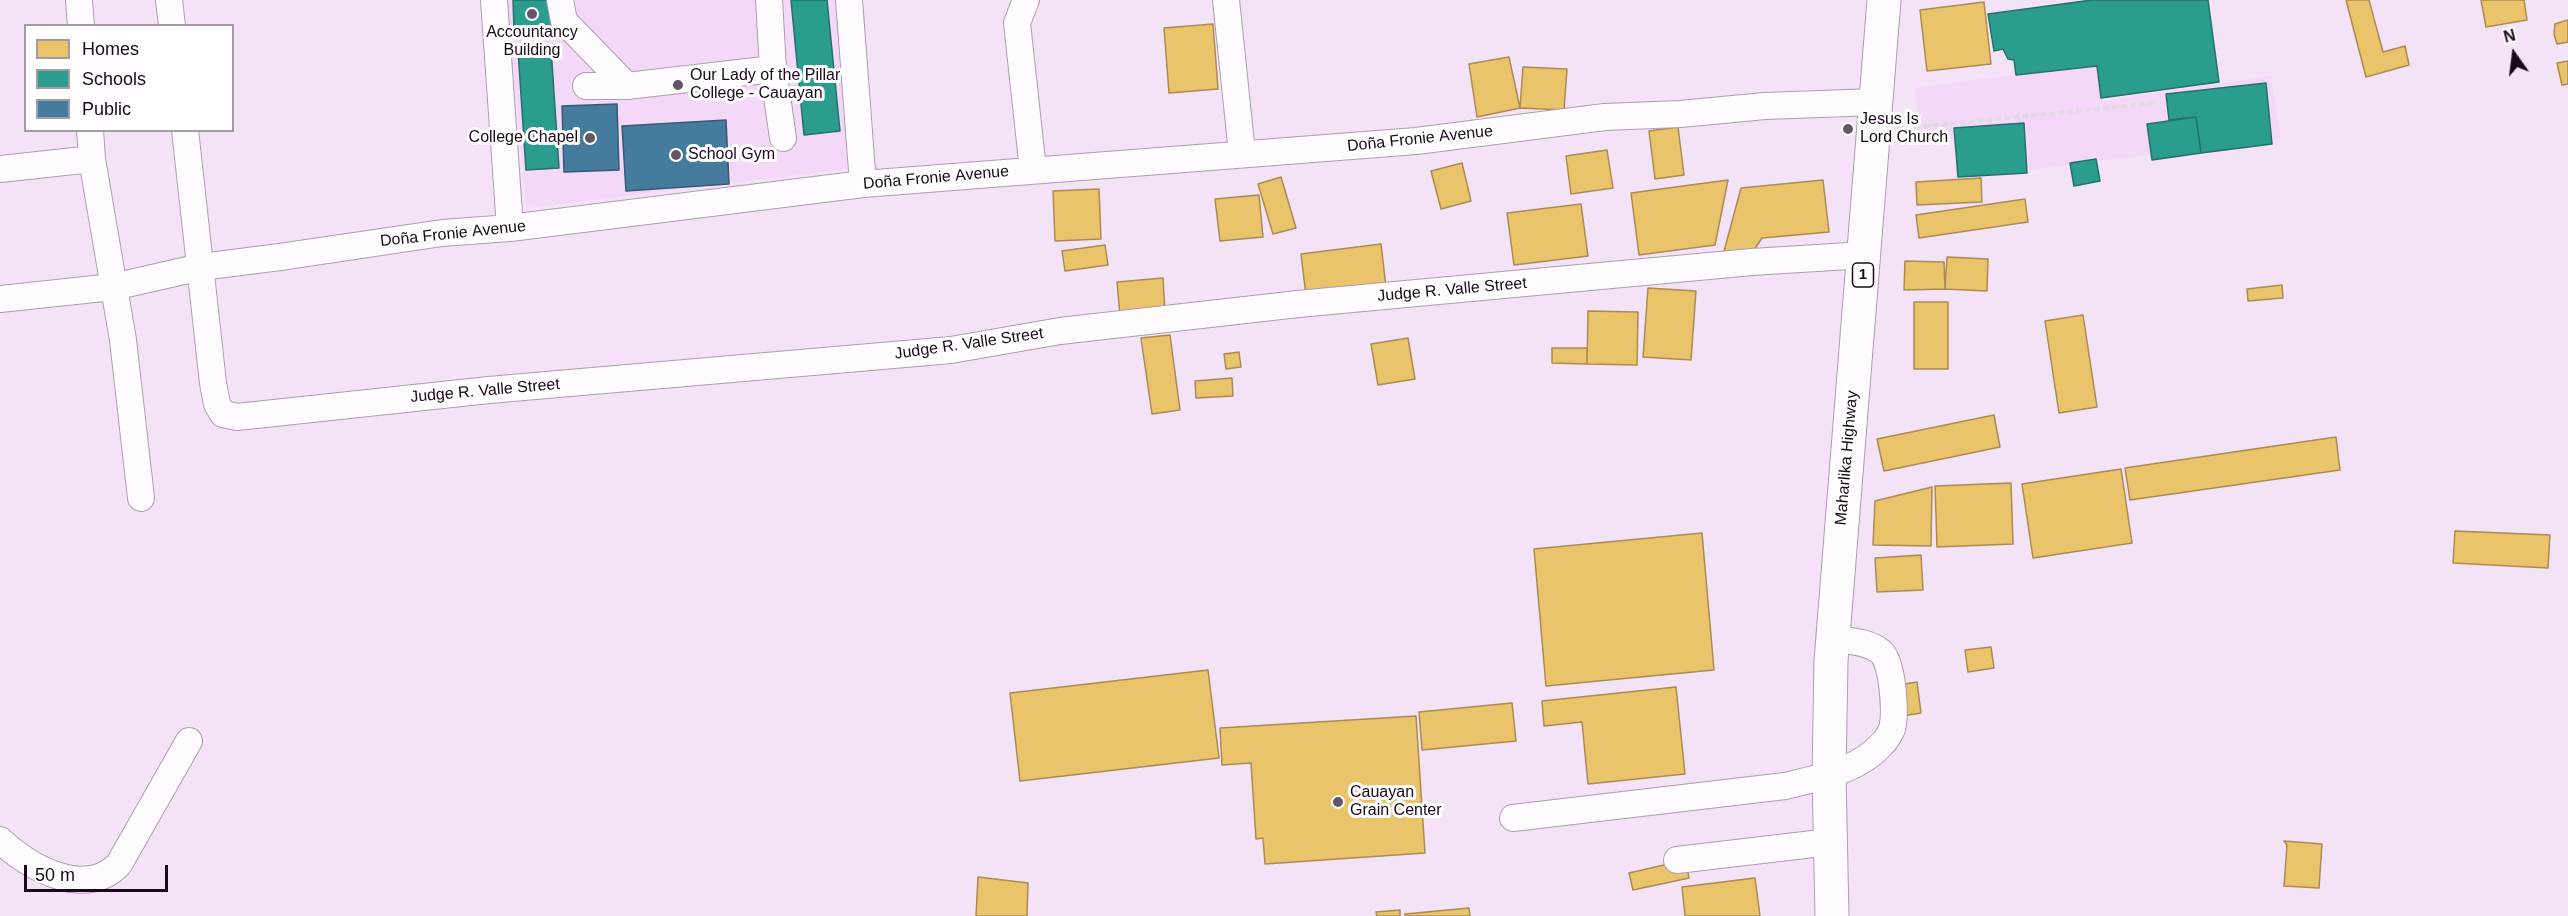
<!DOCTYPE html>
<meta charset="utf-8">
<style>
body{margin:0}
#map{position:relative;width:2568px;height:916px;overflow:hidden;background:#f4e2f6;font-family:Arial,sans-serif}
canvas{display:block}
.legend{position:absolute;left:24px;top:24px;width:210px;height:108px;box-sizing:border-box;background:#fff;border:2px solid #a39ca4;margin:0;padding:8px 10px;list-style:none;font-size:18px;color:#1a071c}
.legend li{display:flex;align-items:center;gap:12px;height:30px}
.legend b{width:30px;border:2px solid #a39ca4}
.north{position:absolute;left:2484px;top:24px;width:60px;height:60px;-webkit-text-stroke:4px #fff;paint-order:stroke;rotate:346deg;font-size:16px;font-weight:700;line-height:24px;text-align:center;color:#1a071c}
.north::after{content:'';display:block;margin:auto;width:21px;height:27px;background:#1a071c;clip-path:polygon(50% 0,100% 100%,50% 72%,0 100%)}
.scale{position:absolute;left:24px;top:865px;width:144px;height:27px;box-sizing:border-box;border:3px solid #1a071c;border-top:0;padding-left:8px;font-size:18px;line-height:21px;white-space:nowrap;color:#1a071c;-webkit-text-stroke:4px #fff;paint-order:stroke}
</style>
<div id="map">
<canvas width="2568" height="916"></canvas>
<ul class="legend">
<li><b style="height:16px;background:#e9c46a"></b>Homes</li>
<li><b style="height:16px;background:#2a9d8f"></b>Schools</li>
<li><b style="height:16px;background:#457b9d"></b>Public</li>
</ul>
<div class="north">N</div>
<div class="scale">50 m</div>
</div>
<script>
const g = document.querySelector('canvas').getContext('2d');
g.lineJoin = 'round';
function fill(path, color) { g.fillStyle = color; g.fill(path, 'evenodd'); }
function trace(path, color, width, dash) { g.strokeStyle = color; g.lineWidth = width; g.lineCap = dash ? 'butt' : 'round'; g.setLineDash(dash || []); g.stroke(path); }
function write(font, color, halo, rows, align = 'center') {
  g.font = font + ' Arial,sans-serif'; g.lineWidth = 6; g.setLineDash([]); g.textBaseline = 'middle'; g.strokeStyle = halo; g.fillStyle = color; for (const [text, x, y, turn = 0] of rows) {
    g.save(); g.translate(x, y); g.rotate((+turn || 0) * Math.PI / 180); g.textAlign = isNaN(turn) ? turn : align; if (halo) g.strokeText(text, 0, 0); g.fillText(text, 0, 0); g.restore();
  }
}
fill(new Path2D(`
 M 506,0 L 836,0 L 848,169 L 527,208 Z
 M 2098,64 L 2102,101 L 2271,76 L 2281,138 L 2029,170 L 2026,124 L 1956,131 L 1957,140 L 1923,144 L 1914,88 Z`), '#f4d8f7');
const homes = new Path2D(`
 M 2346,0 L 2369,0 L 2383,52 L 2405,46 L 2409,65 L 2366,77 Z
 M 2481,0 L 2524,0 L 2527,20 L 2486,27 Z
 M 1984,2 L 1991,64 L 1927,71 L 1920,10 Z
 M 2568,20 L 2568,42 L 2557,44 L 2554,34 L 2555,24 Z
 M 1213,24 L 1218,89 L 1169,93 L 1164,28 Z
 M 1509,57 L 1520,108 L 1477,117 L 1469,64 Z
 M 2568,61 L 2568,84 L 2562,85 L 2557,63 Z
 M 1523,67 L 1567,69 L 1564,110 L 1520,108 Z
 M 1678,127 L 1684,175 L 1655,179 L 1649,131 Z
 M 1607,150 L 1613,188 L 1571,194 L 1566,156 Z
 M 1462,163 L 1471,201 L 1441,209 L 1431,171 Z
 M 1281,177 L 1296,228 L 1273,234 L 1258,184 Z
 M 1981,178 L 1982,202 L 1917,205 L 1916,182 Z
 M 1728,180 L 1715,245 L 1639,255 L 1631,193 Z
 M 1823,180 L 1829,232 L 1762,238 L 1754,250 L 1723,255 L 1741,188 Z
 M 1099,189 L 1101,239 L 1055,241 L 1053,191 Z
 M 1259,195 L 1263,237 L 1220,241 L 1215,199 Z
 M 2025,199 L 2028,222 L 1919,238 L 1916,215 Z
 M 1581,204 L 1588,256 L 1514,265 L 1507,213 Z
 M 1381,244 L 1386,287 L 1306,296 L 1301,254 Z
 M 1105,245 L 1108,265 L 1065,271 L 1062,251 Z
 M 1947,257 L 1988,259 L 1987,291 L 1945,289 Z
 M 1905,261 L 1944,262 L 1945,289 L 1904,290 Z
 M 1163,278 L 1165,313 L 1120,316 L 1117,282 Z
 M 2282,285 L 2283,298 L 2248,301 L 2247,289 Z
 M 1648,288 L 1696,291 L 1691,360 L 1643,357 Z
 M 1914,302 L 1948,302 L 1948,369 L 1914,369 Z
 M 1588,311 L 1638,312 L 1637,365 L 1587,364 Z
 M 2083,315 L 2097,407 L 2059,413 L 2045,321 Z
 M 1170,335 L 1180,410 L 1152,414 L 1141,338 Z
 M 1408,338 L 1415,379 L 1378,385 L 1371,344 Z
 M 1552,348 L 1587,348 L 1587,364 L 1552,363 Z
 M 1239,352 L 1241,367 L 1226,369 L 1224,354 Z
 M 1232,378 L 1233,396 L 1196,398 L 1195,381 Z
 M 1994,415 L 2000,447 L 1884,471 L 1877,439 Z
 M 2336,437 L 2340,470 L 2130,500 L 2125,468 Z
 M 2121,469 L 2132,543 L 2033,558 L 2022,484 Z
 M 2011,483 L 2013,544 L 1937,547 L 1935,486 Z
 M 1932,487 L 1931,546 L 1873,545 L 1875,501 Z
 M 2455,531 L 2550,535 L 2548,568 L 2453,563 Z
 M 1702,533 L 1714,670 L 1546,686 L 1534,549 Z
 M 1921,555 L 1923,590 L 1877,592 L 1875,558 Z
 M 1991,647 L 1994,668 L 1968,672 L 1965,650 Z
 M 1208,670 L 1219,758 L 1020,781 L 1010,693 Z
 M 1917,682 L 1921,713 L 1902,716 L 1898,685 Z
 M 1676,687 L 1685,774 L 1588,784 L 1582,722 L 1544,726 L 1542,701 Z
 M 1512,703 L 1516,741 L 1422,750 L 1419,712 Z
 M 1416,716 L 1425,853 L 1265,864 L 1263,838 L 1256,839 L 1251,763 L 1222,765 L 1220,728 Z
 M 2284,841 L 2322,844 L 2319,888 L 2284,886 L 2287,845 Z
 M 1686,860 L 1689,878 L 1633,890 L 1629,873 Z
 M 978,877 L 1028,883 L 1027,916 L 976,916 Z
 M 1755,878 L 1760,916 L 1685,916 L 1682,887 Z
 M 1469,908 L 1470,916 L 1405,916 L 1405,914 Z
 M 1400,910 L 1400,916 L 1377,916 L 1376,912 Z`);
fill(homes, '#e9c46a');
trace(homes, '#ab8b53', 1.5);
const schools = new Path2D(`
 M 513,0 L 550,0 L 552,28 L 514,29 Z
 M 791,0 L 827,0 L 840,131 L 804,135 Z
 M 2092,0 L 2208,0 L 2219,82 L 2101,98 L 2097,66 L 2016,75 L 2014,60 L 2008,59 L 2003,49 L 1994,51 L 1988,14 Z
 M 551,48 L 559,168 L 526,170 L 518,50 Z
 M 2266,83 L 2272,144 L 2201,153 L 2196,117 L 2169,120 L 2166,94 Z
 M 2196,117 L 2201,153 L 2152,160 L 2147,124 Z
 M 2024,123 L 2027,173 L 1958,177 L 1954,128 Z
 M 2096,159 L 2100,181 L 2074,186 L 2070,163 Z`);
fill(schools, '#2a9d8f');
trace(schools, '#25706c', 1.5);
const public = new Path2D(`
 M 617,104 L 619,170 L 564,172 L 562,106 Z
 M 726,120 L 729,184 L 626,191 L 622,126 Z`);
fill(public, '#457b9d');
trace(public, '#385876', 1.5);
const minor = new Path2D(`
 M 79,0 L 81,26
 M 169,0 L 172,26
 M 494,0 L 510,228
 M 560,0 L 564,21 L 627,86
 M 769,0 L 773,69 L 783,138
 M 849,0 L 863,184
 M 1026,0 L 1017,23 L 1033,170
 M 1226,0 L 1242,153
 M 586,86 L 627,86 L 773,69
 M 90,130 L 92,159 L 123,340 L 141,498
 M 185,130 L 213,383 L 217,404 L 223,414 L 237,417 L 489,390 L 951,350 L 1060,331 L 1298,304 L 1752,262 L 1865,255
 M 0,169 L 92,159
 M 0,299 L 113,287 L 201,267 L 280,257 L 442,233 L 510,228 L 863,184 L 1416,141 L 1605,117 L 1680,114 L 1765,106 L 1876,102
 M 1513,818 L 1785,786 C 1818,778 1858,771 1882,744 C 1886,741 1890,733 1892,729 C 1896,714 1893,662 1881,652 C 1868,641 1848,641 1832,638
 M 0,840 C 28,867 86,900 119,864 L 189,741
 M 1677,860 L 1830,842`);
const highway = new Path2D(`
 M 1832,916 L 1829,775 L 1831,661 L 1884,0`);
trace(minor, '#ae9db0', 28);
trace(highway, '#ae9db0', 35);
trace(new Path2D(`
 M 1897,129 L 2156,103`), '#e1dbe2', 4, [6, 3]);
trace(minor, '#fdfbfe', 26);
trace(highway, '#fdfbfe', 33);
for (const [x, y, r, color] of [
 [532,14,6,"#665468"],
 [678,85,6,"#665468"],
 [1848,129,6,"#665468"],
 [590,138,6,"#665468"],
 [676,155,6,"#665468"],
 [1338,802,6,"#665468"]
]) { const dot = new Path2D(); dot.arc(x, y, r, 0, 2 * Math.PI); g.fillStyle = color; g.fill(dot); trace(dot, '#fff', 2); }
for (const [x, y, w] of [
 [1863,275,21]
]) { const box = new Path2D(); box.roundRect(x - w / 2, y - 12, w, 24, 4.5); g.fillStyle = '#fff'; g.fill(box); trace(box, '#1a071c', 1.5); }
write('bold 15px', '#1a071c', null, [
 ["1",1863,275]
]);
write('16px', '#1a071c', '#fff', [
 ["Accountancy",532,33,"center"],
 ["Building",532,51,"center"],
 ["Our Lady of the Pillar",690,76],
 ["College - Cauayan",690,94],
 ["Jesus Is",1860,120],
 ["Lord Church",1860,138],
 ["College Chapel",578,138,"right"],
 ["School Gym",688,155],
 ["Cauayan",1350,793],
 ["Grain Center",1350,811]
], 'left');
write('16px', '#1a071c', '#fff', [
 ["Doña Fronie Avenue",1420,139,-6],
 ["Doña Fronie Avenue",936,178,-5],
 ["Doña Fronie Avenue",453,234,-6],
 ["Judge R. Valle Street",1452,290,-5],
 ["Judge R. Valle Street",969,344,-8],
 ["Judge R. Valle Street",485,391,-5],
 ["Maharlika Highway",1847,458,-85]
]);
</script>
